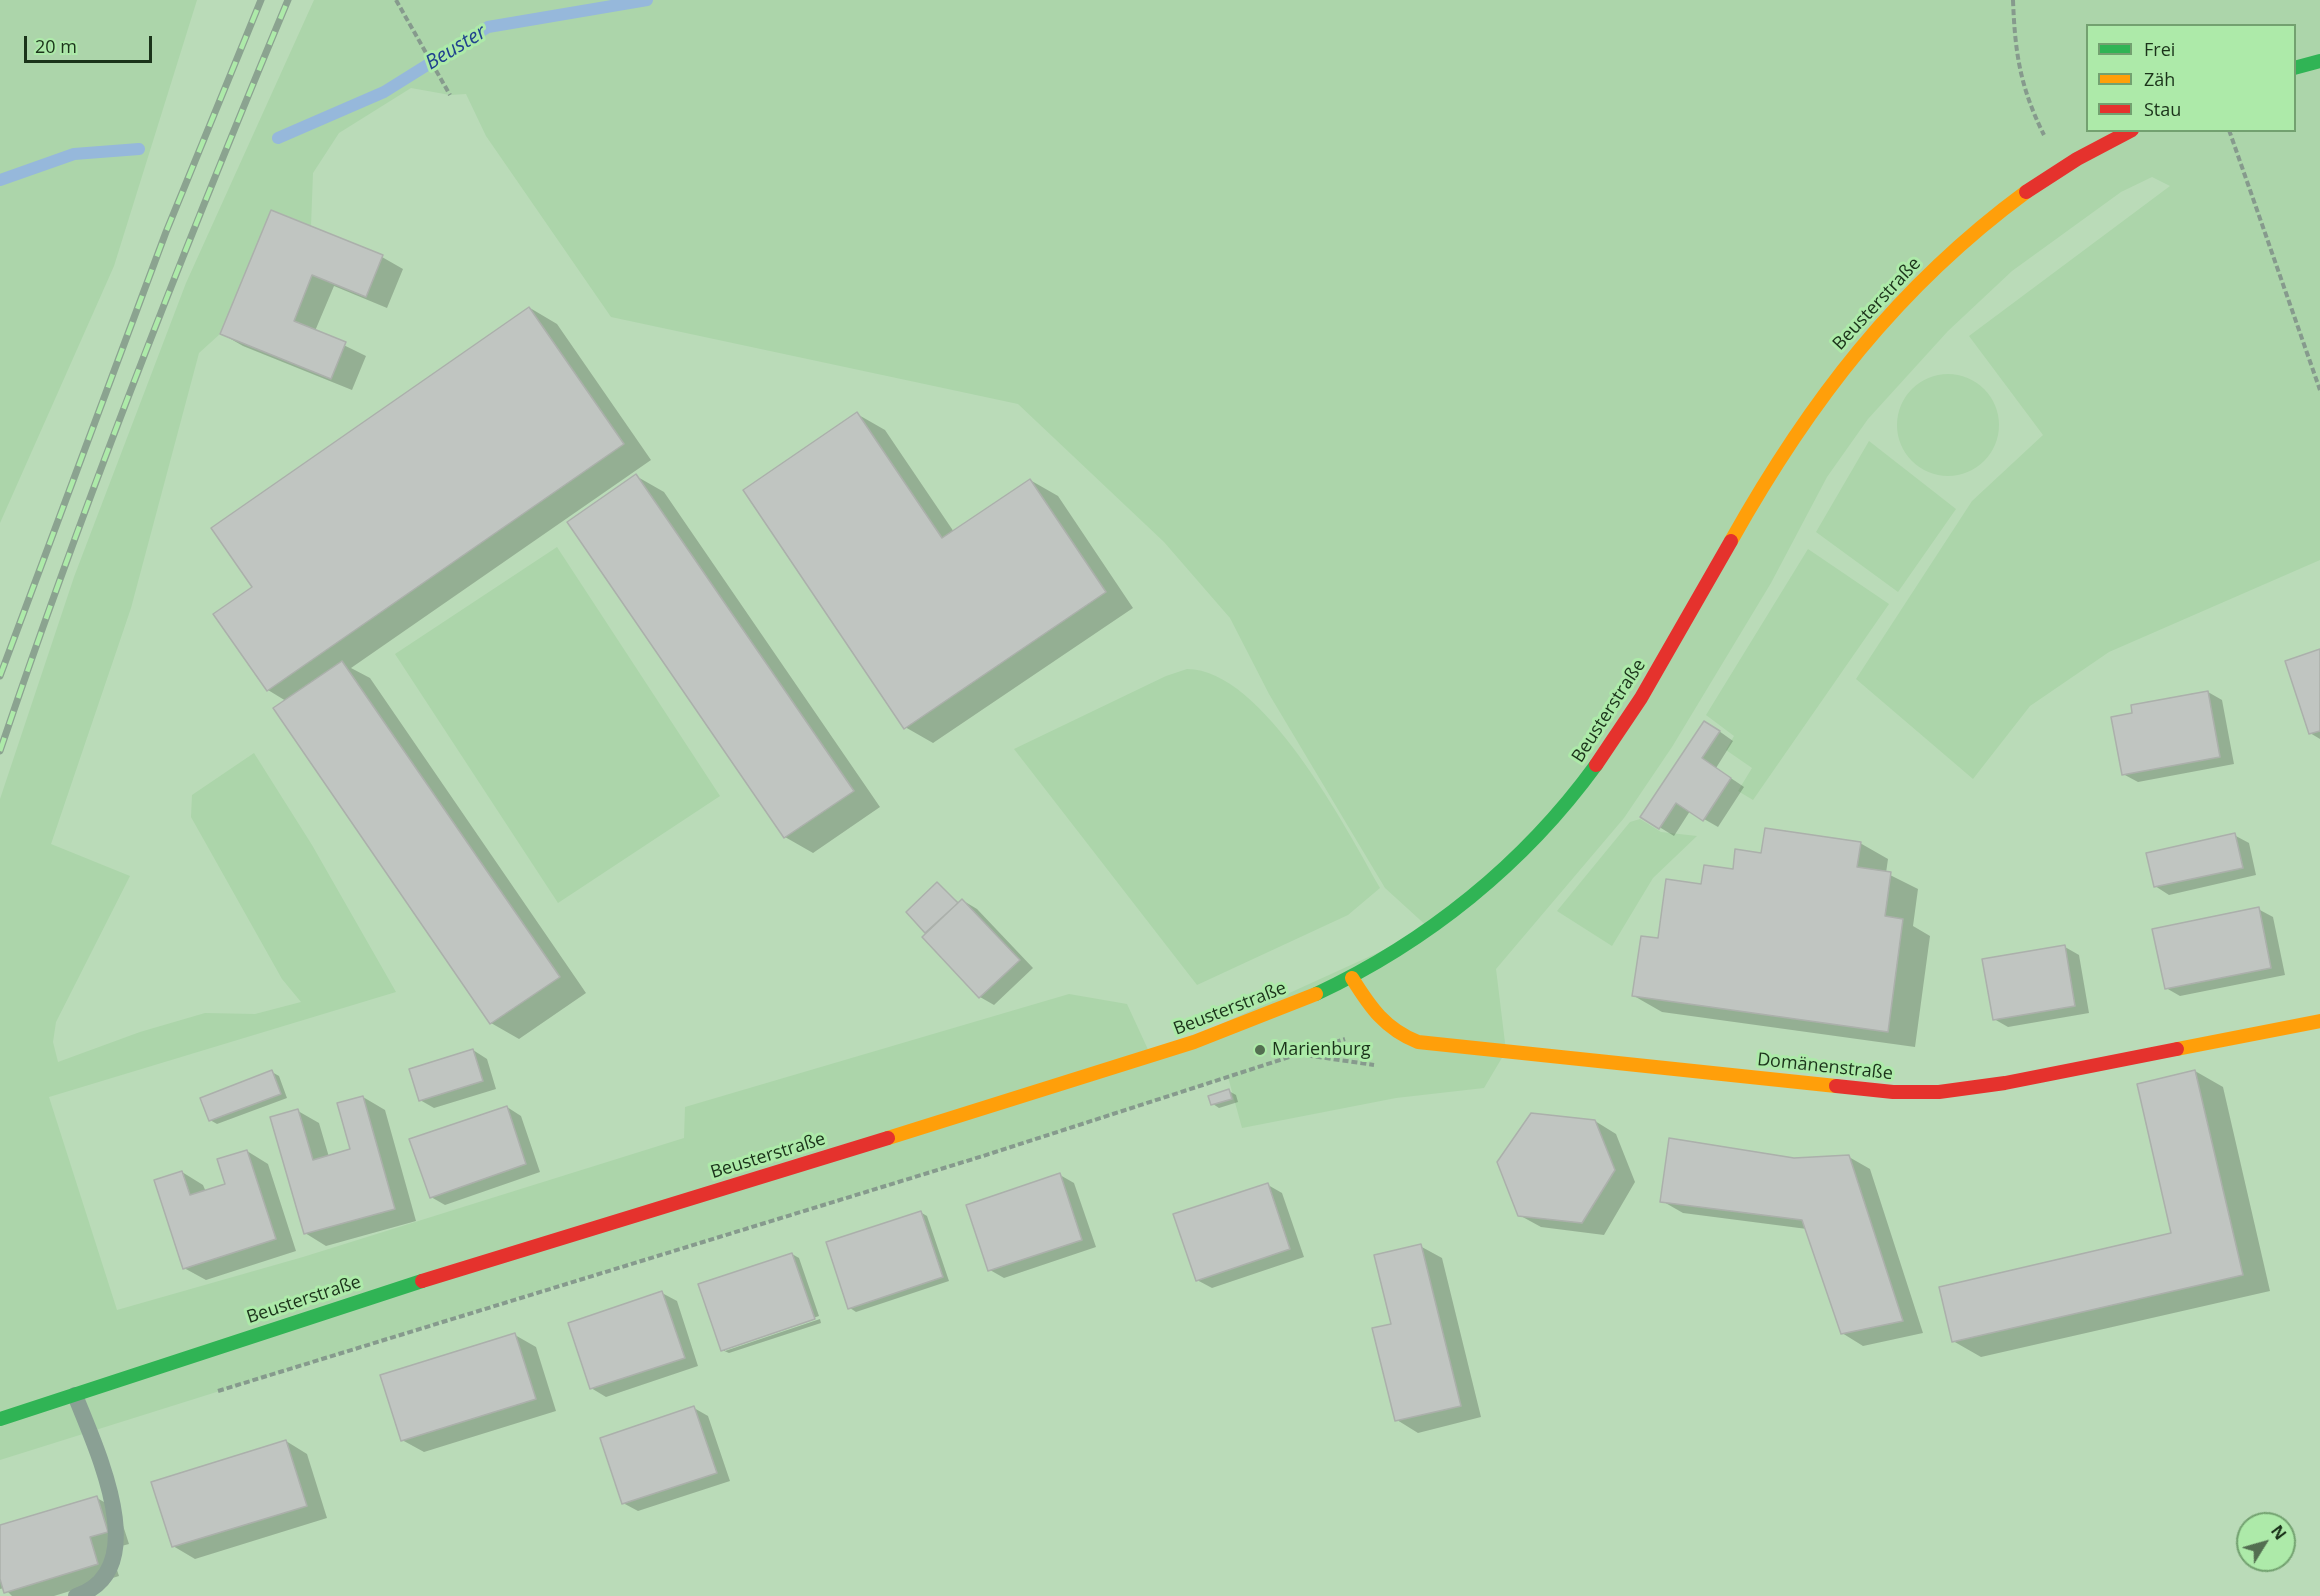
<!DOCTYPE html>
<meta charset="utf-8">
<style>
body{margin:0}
#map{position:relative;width:2320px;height:1596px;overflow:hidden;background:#badbb8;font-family:"Open Sans",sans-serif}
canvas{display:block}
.legend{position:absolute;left:2086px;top:24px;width:210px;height:108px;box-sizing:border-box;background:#adeaa9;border:2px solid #73a170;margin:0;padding:8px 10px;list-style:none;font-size:18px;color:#1b331a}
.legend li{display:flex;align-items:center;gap:12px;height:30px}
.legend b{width:30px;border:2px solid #73a170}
.north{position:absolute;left:2236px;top:1512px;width:60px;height:60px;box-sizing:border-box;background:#adeaa9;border:2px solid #73a170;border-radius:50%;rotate:53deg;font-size:16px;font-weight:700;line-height:24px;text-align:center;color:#1b331a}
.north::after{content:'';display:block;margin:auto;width:21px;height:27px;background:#536e51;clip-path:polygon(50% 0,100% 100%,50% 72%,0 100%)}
.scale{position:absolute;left:24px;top:36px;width:128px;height:27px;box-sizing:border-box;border:3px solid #1b331a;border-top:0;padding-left:8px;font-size:18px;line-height:21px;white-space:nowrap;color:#1b331a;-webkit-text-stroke:4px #adeaa9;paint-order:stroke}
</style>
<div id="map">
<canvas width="2320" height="1596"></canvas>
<ul class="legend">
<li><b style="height:8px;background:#30b455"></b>Frei</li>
<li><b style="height:8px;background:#ff9f0a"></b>Zäh</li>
<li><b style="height:8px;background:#e5322d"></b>Stau</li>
</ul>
<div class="north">N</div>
<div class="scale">20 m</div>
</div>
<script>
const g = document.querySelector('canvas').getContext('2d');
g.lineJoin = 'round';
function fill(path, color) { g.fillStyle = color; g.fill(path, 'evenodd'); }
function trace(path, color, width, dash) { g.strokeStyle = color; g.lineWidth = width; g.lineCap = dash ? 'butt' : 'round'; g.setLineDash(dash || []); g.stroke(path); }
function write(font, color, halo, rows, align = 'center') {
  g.font = font + ' "Open Sans",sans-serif'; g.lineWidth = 6; g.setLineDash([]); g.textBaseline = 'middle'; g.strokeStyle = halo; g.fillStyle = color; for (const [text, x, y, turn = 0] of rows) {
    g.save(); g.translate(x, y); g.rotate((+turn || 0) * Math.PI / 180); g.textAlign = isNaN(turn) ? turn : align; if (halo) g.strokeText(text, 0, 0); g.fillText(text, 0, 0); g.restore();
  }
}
fill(new Path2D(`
 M 0,0 L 197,0 L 114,266 L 0,523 Z
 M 314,0 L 2320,0 L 2320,560 L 2109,652 L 2030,706 L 1973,779 L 1856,679 L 1972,501 L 2043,435 L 1969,336 L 2170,186 L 2152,177 L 2121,192 L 2012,271 L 1948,331 L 1868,419 L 1827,477 L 1771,583 L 1672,747 L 1624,818 L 1496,969 L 1506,1051 L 1484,1088 L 1396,1098 L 1242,1128 L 1228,1077 L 983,1156 L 500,1303 L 0,1460 L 0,799 L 74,577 L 186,283 ZM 2088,26 L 2294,26 L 2294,130 L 2088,130 ZM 411,88 L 450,95 L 466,94 L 486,136 L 611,317 L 1018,404 L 1164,542 L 1230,618 L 1269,694 L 1385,888 L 1430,929 L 1151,1056 L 1127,1004 L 1069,994 L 685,1107 L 684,1138 L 303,1257 L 117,1310 L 49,1097 L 396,992 L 312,845 L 254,753 L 192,795 L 191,817 L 282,979 L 301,1002 L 255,1014 L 205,1013 L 140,1032 L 58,1062 L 53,1042 L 56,1022 L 130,876 L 51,844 L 131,608 L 199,353 L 220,334 L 271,210 L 311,226 L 313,173 L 339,133 Z
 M1897 425a51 51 0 1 1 102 0a51 51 0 1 1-102 0Z
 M 1869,441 L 1956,509 L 1898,592 L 1816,532 Z
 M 557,547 L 720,796 L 558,903 L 395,654 Z
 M 1808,549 L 1889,604 L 1753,800 L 1738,791 L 1752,768 L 1726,750 L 1734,736 L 1706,715 Z
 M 1187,669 C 1263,669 1346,828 1380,888 L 1348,915 L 1197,985 L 1014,749 L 1166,676 Z
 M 1640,819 L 1661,832 L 1697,836 L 1653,878 L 1612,946 L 1557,911 L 1630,822 Z`), '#acd5aa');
fill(new Path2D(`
 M 272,212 L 382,257 L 403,269 L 387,308 L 334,286 L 315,331 L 366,356 L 352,390 L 243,346 L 222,334 Z
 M 530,308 L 557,324 L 651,460 L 351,668 L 370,678 L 586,993 L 519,1039 L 491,1023 L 286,701 L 268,690 L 254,587 Z
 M 857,414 L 885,430 L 954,532 L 1030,480 L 1058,496 L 1133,608 L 933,743 L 905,727 Z
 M 636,476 L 664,492 L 880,807 L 813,853 L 785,837 Z
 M 2320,650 L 2320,739 L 2310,733 Z
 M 2208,692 L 2222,700 L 2234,764 L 2138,782 L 2123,774 L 2134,714 Z
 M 1719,731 L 1733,741 L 1716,768 L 1744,787 L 1718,827 L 1690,811 L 1674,836 L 1643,817 Z
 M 2234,835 L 2249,843 L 2256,875 L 2169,895 L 2155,886 Z
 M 1860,843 L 1888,859 L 1886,873 L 1918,889 L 1913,926 L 1930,936 L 1915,1047 L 1662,1012 L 1634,996 L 1659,940 L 1702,886 L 1763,855 Z
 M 937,884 L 959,903 L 962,900 L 977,909 L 1033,968 L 994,1005 L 980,997 L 908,912 Z
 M 2258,909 L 2273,917 L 2285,975 L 2180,996 L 2166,988 Z
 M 2065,947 L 2079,955 L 2089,1013 L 2008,1027 L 1994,1019 Z
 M 473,1050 L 487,1059 L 496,1089 L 434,1108 L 420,1100 Z
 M 2195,1071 L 2223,1087 L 2270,1291 L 1981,1357 L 1953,1341 L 2173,1234 Z
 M 272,1072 L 279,1076 L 287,1098 L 217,1124 L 210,1120 Z
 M 1229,1091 L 1236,1095 L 1238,1102 L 1219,1108 L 1213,1104 Z
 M 363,1097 L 385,1110 L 416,1221 L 326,1246 L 305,1233 L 298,1111 L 319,1123 L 329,1157 L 352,1150 Z
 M 507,1107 L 521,1116 L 540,1172 L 445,1205 L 431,1197 Z
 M 1595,1121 L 1616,1134 L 1635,1182 L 1604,1235 L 1541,1227 L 1519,1215 Z
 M 247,1151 L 268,1164 L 296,1251 L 206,1280 L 184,1268 L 182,1172 L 203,1185 L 206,1192 L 227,1185 Z
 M 1849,1157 L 1870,1169 L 1923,1333 L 1863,1346 L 1842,1333 L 1807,1229 L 1683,1213 L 1662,1201 L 1794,1160 Z
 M 1060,1175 L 1074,1183 L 1096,1247 L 1004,1278 L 990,1270 Z
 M 1268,1185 L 1282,1193 L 1304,1257 L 1212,1288 L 1197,1280 Z
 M 920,1212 L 927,1216 L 949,1281 L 856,1312 L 850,1308 Z
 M 1420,1246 L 1442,1258 L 1481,1417 L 1418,1433 L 1397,1420 L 1392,1326 Z
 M 792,1254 L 799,1258 L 819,1316 L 725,1348 L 725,1351 L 820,1319 L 821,1323 L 729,1353 L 722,1350 Z
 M 662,1293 L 677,1301 L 698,1366 L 606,1397 L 591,1388 Z
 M 515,1335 L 536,1347 L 556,1411 L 424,1452 L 402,1440 Z
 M 694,1408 L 708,1416 L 730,1481 L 638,1511 L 623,1503 Z
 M 286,1441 L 307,1454 L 327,1518 L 195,1559 L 173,1546 Z
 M 97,1498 L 118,1510 L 129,1544 L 110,1549 L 119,1576 L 54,1596 L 12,1596 L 4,1588 L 0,1589 L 0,1527 Z`), '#0003');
trace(new Path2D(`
 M 278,138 L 384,92 L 488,27 L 647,0
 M 0,180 L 74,154 L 139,149`), '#96b8db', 12);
const building = new Path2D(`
 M 271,210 L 383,255 L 366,297 L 312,275 L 294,321 L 346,342 L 331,379 L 220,334 Z
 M 529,307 L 624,444 L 267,691 L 213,614 L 252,587 L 211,528 Z
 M 857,412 L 942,538 L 1030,479 L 1106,592 L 904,729 L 743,490 Z
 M 636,474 L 854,791 L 784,838 L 567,522 Z
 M 2320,649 L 2320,731 L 2309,734 L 2285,661 Z
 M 342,661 L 560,977 L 490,1024 L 273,708 Z
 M 2208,691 L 2220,757 L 2122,775 L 2111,717 L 2132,713 L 2131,705 Z
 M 1704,721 L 1720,731 L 1702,758 L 1731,778 L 1703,821 L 1676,803 L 1659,829 L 1640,817 Z
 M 1765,828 L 1861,842 L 1857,867 L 1891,872 L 1885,916 L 1903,919 L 1888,1032 L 1632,996 L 1641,936 L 1658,938 L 1666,879 L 1701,884 L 1704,865 L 1733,869 L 1735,849 L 1761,853 Z
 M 2235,833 L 2243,868 L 2154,887 L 2146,853 Z
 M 937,882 L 958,903 L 925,933 L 906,912 Z
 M 962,899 L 1020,960 L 979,998 L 922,937 Z
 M 2259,907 L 2271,968 L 2165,989 L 2152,929 Z
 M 2065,945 L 2075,1006 L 1993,1020 L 1982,959 Z
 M 473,1049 L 483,1081 L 419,1101 L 409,1069 Z
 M 272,1070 L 281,1094 L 209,1121 L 200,1098 Z
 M 2195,1070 L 2243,1275 L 1952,1342 L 1939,1287 L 2171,1233 L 2137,1084 Z
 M 1229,1089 L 1232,1099 L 1211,1105 L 1208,1096 Z
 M 363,1096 L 395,1209 L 304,1234 L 270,1117 L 298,1109 L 313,1160 L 350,1149 L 337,1103 Z
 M 507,1106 L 526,1164 L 430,1198 L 409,1139 Z
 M 1531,1113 L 1595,1120 L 1615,1170 L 1582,1223 L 1518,1216 L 1497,1162 Z
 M 1669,1138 L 1794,1158 L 1849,1155 L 1903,1321 L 1841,1334 L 1802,1220 L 1660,1202 Z
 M 247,1150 L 276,1239 L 183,1269 L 154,1180 L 182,1171 L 190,1195 L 225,1184 L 217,1159 Z
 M 1060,1173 L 1082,1240 L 988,1271 L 966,1205 Z
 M 1268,1183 L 1290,1249 L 1196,1281 L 1173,1214 Z
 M 921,1211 L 943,1277 L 848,1309 L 826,1242 Z
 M 1421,1244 L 1461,1406 L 1395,1421 L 1372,1328 L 1391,1324 L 1374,1255 Z
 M 792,1253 L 815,1319 L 721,1351 L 698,1284 Z
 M 662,1291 L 685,1358 L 590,1389 L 568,1323 Z
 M 515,1333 L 536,1399 L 401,1441 L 380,1375 Z
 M 694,1406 L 717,1473 L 622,1504 L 600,1438 Z
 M 286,1440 L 307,1506 L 172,1547 L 151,1482 Z
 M 97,1496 L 108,1532 L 90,1537 L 98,1564 L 4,1593 L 0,1579 L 0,1525 Z`);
fill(building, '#c0c5c1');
trace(building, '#abb0ab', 1.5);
trace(new Path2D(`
 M 396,0 L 450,95
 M 2013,0 C 2015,53 2020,87 2044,135
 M 2229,130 L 2320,390
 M 1298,1054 L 1374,1065
 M 218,1391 L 983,1156 L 1345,1039`), '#869a8d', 4, [6, 3]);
trace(new Path2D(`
 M 75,1395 C 94,1445 156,1570 76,1596`), '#8aa094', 16);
trace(new Path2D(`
 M 2294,68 L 2320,61
 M 1316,994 C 1427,942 1524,864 1596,765
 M 0,1419 L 422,1281`), '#30b455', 14);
trace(new Path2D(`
 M 1731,541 C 1809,402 1897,287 2026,192
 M 1352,978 C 1370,1007 1385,1029 1418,1042 L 1836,1086
 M 2177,1049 L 2320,1021
 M 888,1138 L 1194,1042 L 1316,994`), '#ff9f0a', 14);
trace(new Path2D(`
 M 2026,192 L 2077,159 L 2132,130
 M 1596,765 L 1641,698 L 1731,541
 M 1836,1086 L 1893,1092 L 1939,1092 L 2005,1083 L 2177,1049
 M 422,1281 L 888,1138`), '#e5322d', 14);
const rail = new Path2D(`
 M 0,676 L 166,232 L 261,0
 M 0,751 C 85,499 185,246 288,0`);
trace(rail, '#8ba390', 7);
trace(rail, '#adeaa9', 4.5, [14]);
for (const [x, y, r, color] of [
 [1260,1050,6,"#536e51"]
]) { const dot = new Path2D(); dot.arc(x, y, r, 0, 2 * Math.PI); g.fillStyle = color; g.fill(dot); trace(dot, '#adeaa9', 2); }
write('18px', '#1b331a', '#adeaa9', [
 ["Beusterstraße",1877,304,-47],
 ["Beusterstraße",1609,711,-57],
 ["Beusterstraße",1230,1009,-21],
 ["Domänenstraße",1825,1067,6],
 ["Beusterstraße",768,1156,-17],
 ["Beusterstraße",304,1300,-18]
]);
write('18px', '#1b331a', '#adeaa9', [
 ["Marienburg",1272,1050]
], 'left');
write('italic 20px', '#20428e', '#adeaa9', [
 ["Beuster",456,48,-31]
]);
</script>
